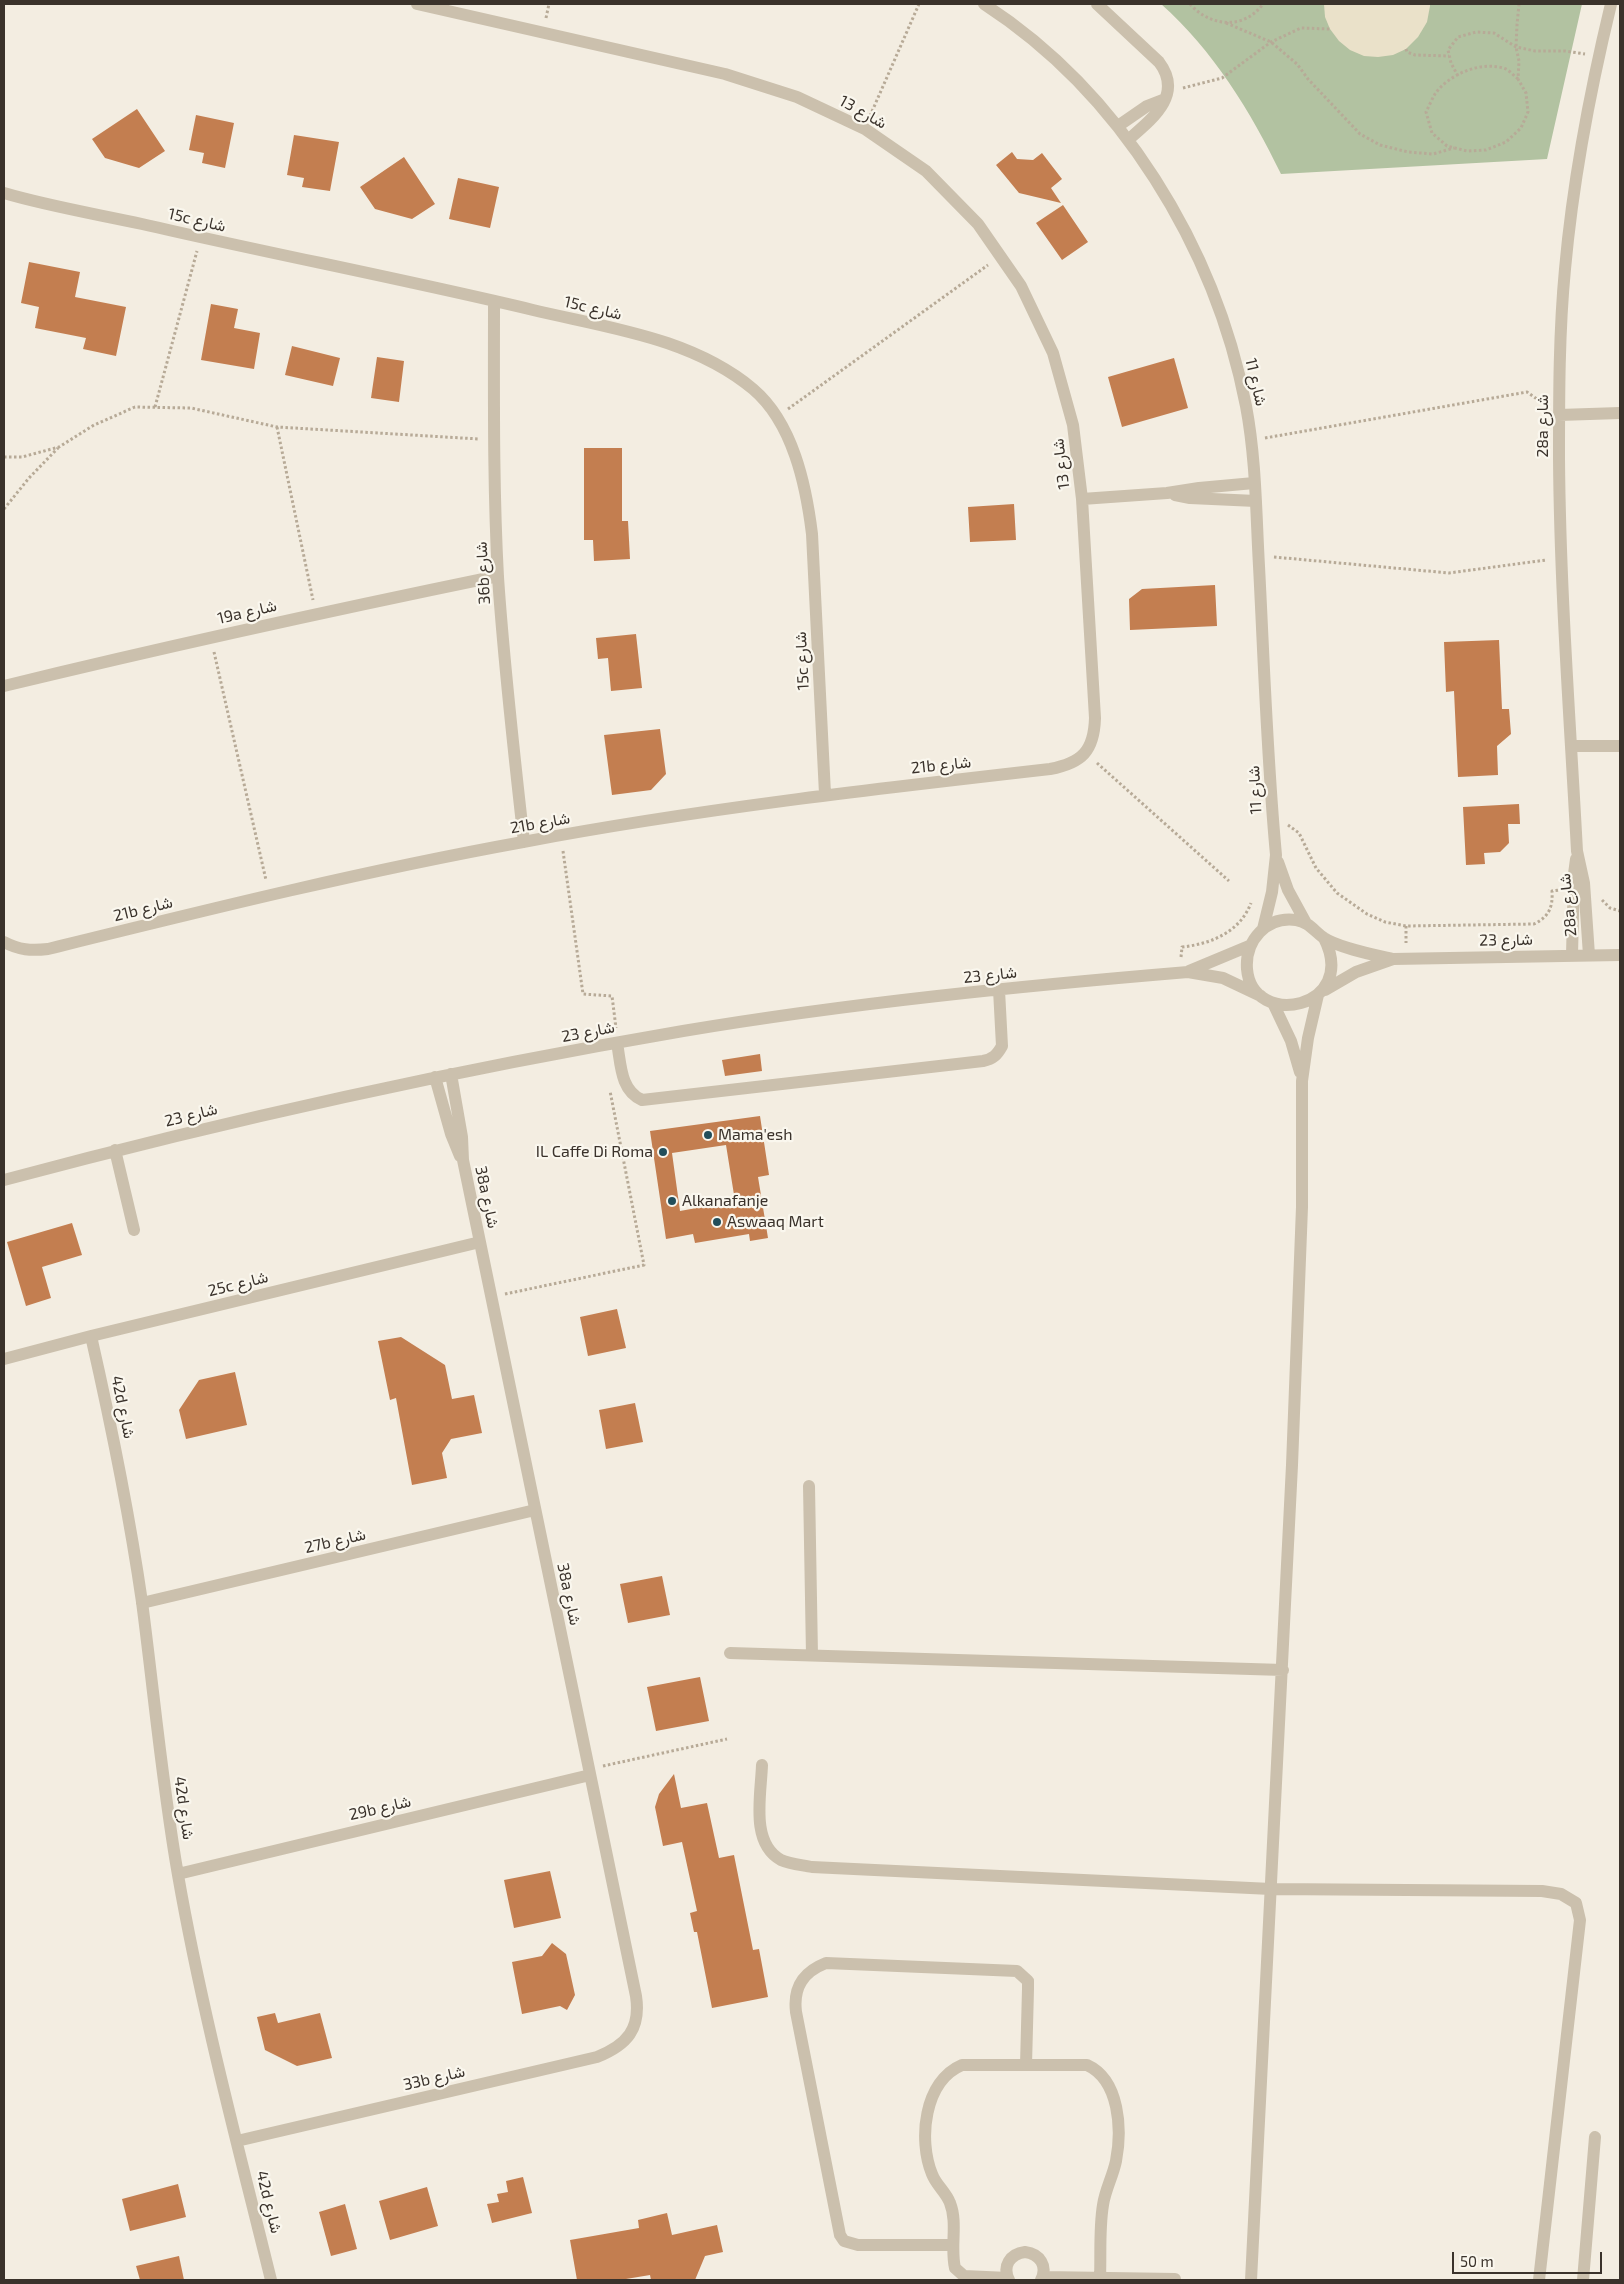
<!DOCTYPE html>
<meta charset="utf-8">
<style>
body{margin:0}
#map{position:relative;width:1624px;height:2284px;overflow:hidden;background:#f3ede1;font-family:"Exo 2",sans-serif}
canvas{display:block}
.frame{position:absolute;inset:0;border:5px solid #3a322b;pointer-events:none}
.scale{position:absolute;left:1452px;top:2252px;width:150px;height:22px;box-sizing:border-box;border:2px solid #3a322b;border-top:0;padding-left:6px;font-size:15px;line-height:18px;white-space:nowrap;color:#3a322b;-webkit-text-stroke:4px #faf7ee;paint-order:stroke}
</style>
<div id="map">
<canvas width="1624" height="2284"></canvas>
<div class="frame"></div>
<div class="scale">50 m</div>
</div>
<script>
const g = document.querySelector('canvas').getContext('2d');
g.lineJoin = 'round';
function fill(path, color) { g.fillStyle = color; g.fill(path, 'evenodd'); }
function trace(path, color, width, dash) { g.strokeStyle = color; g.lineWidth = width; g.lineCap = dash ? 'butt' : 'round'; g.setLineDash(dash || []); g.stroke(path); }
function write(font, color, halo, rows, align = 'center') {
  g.font = font + ' "Exo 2",Vazirmatn,sans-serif'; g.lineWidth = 4.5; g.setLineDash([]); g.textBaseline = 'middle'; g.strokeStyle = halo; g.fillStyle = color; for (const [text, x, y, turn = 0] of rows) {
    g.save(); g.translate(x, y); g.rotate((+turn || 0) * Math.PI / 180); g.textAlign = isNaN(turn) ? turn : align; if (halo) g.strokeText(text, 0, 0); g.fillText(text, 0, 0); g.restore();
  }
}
fill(new Path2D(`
 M 1161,4 L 1582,4 L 1547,159 L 1281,174 C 1251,112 1213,50 1161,4 Z`), '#b2c2a1');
fill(new Path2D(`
 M 1324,4 L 1430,4 L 1430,6 L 1427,22 L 1418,37 L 1406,49 L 1393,55 L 1378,57 L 1364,56 L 1350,50 L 1339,41 L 1330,29 L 1325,17 Z`), '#eae1c9');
fill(new Path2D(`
 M 137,109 L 165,151 L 139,168 L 105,158 L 92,139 Z
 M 196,115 L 234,123 L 225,168 L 202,163 L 204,153 L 189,150 Z
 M 294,135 L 339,142 L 330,191 L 302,187 L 304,178 L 287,175 Z
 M 1012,152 L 1017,159 L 1033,160 L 1042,153 L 1062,179 L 1051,188 L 1061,203 L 1019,193 L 996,165 Z
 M 404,157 L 435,204 L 412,219 L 375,209 L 360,187 Z
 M 458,178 L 499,187 L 490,228 L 449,219 Z
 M 1063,205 L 1088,242 L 1062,260 L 1036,223 Z
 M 29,262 L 80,272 L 75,297 L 126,307 L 116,356 L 83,349 L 86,338 L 35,328 L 39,307 L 21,303 Z
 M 211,304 L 238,309 L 234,328 L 260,333 L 254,369 L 201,360 Z
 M 292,346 L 340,358 L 333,386 L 285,375 Z
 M 377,357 L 404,361 L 399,402 L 371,398 Z
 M 1174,358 L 1188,408 L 1122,427 L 1108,377 Z
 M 584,448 L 622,448 L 622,521 L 628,521 L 630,559 L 594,561 L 593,540 L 584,540 Z
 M 1014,504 L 1016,540 L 970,542 L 968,507 Z
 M 1215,585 L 1217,626 L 1130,630 L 1129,599 L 1142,589 Z
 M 636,634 L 642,688 L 611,691 L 608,658 L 598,659 L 596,638 Z
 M 1499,640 L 1502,709 L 1509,709 L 1511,734 L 1497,746 L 1498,775 L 1458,777 L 1454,691 L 1446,692 L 1444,642 Z
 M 660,729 L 666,774 L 651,790 L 612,795 L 604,735 Z
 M 1519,804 L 1520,824 L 1508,824 L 1509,843 L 1500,852 L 1484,853 L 1485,864 L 1466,865 L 1463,807 Z
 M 760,1054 L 762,1071 L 725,1076 L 722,1060 Z
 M 760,1116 L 769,1175 L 758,1177 L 768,1238 L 750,1241 L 749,1234 L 695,1243 L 693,1234 L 666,1239 L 650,1131 ZM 726,1145 L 735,1201 L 680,1211 L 672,1153 Z
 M 72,1223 L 82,1255 L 42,1267 L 51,1298 L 26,1306 L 7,1242 Z
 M 617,1309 L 626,1348 L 588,1356 L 580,1317 Z
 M 401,1337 L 445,1365 L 452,1399 L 474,1395 L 482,1433 L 451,1439 L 442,1453 L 447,1478 L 412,1485 L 396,1398 L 390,1400 L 378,1341 Z
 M 235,1372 L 247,1425 L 186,1439 L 179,1410 L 199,1380 Z
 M 635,1403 L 643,1442 L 606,1449 L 599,1410 Z
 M 662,1576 L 670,1615 L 628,1623 L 620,1584 Z
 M 700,1677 L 709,1721 L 656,1731 L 647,1687 Z
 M 674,1774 L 681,1808 L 707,1803 L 719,1858 L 734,1855 L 753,1950 L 759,1949 L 768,1997 L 712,2008 L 697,1932 L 694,1932 L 690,1913 L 697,1911 L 682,1842 L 663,1846 L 655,1807 L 659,1794 Z
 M 550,1871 L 561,1918 L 514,1928 L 504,1880 Z
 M 552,1943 L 566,1954 L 575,1995 L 567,2010 L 560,2006 L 522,2014 L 512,1962 L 542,1956 Z
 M 275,2013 L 278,2023 L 320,2013 L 332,2058 L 297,2066 L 265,2050 L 257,2017 Z
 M 523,2177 L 532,2213 L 492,2223 L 487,2204 L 499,2202 L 497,2194 L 508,2192 L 506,2181 Z
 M 178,2184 L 186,2217 L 130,2231 L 122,2199 Z
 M 427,2187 L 438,2226 L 390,2240 L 379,2201 Z
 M 345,2204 L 357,2249 L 331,2256 L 319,2212 Z
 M 667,2213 L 672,2235 L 717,2225 L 723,2252 L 705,2256 L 695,2280 L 651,2280 L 650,2275 L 620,2280 L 577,2280 L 570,2240 L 639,2228 L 638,2220 Z
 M 179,2256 L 184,2280 L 140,2280 L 136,2266 Z`), '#c37e50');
trace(new Path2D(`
 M 1190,4 C 1210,27 1244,30 1263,4
 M 546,18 L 549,4
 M 1226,23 L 1271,42 L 1297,64 L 1308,79 L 1360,134 L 1380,145 L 1408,152 L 1433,154 L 1454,148
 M 1406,49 L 1407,52 L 1415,55 L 1449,56
 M 1458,76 L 1451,63 L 1448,50 L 1458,37 L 1476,32 L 1494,33 L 1516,47 L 1535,51 L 1565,51 L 1585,54
 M 1518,79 C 1514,76 1510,71 1506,69 C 1482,60 1449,74 1435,94 C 1432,99 1429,106 1426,112 L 1432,133 L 1447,146 L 1467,151 L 1486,150 L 1506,142 L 1521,128 L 1528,112 L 1526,93 L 1518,79 L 1519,61 L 1516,47 L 1517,25 L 1519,4
 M 1183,88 L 1222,78 L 1271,42 L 1301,28 L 1330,29
 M 870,116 L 919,4
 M 155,407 L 197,251
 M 788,409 L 988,265
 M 277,427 L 313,600
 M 1265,438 L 1527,392 L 1544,404
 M 4,457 L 22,457 L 59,447 L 94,425 L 135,407 L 191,408 L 277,427 L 479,439
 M 4,509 L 29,478 L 58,448
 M 1274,557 L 1449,573 L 1546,560
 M 214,652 L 266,880
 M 1097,763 L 1229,881
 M 1288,825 L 1299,833 L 1316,868 L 1337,893 L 1367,914 L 1385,922 L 1406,926 L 1534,924 C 1549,917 1553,907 1552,891 L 1559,890
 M 563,851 L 583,994 L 612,996 L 616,1028
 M 1602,900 L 1610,908 L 1620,911
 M 1406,926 L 1406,943
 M 1181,957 L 1182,947 C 1211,944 1240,932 1251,903
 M 505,1294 L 644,1265 L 610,1091
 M 603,1766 L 727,1739`), '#b7aa97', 3, [2.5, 2.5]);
trace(new Path2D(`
 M 984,4 C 1121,93 1215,247 1246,406 C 1256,459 1256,513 1259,566 C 1264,663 1267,759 1276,855 L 1272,892 L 1263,929
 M 1097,4 L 1159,62 C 1184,95 1152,119 1128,140
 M 1118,126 L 1147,106 L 1165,99
 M 4,193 C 48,206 96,214 142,224 C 272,254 403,279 533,310 C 609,328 692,338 753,389 C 793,423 806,485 812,534 L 825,794
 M 494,301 C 494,393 493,485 498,577 C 504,666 514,754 524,842
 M 1559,415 L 1620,413
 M 1175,495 L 1190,498 L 1256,501
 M 1082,499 L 1167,493 L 1199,488 L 1254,483
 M 4,686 C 168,646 333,610 498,576
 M 1571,746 L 1620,746
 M 1278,862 L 1288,890 L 1306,923
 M 1324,938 C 1360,1009 1252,1030 1247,969 C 1245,941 1266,916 1296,920 C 1309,922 1314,931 1324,938 C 1339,948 1375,955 1393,959
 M 4,942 C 19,950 31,951 48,949 C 206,910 363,871 523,842 C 698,809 874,789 1050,769 C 1082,763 1094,751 1095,718 L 1082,499 L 1073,425 L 1053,353 L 1021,286 L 978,224 L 926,171 L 865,129 L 797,97 L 725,74 L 417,4
 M 1572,955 L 1574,874 L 1576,859
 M 1589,955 L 1584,883 L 1577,851 C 1570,720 1560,589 1559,458 C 1559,395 1559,332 1565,269 C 1573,180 1590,91 1611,4
 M 1189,971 L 1249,946
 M 1325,990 L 1356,972 L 1393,959 L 1620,955
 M 1273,1003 L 1291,1041 L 1300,1072
 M 617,1043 C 621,1064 620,1090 642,1100 L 983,1061 C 993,1059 997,1055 1002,1046 L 999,990
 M 435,1077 L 451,1134 L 460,1156
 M 115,1150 L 134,1230
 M 4,1180 C 228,1120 454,1070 683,1031 C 850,1003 1020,986 1188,972 L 1223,978 L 1261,996
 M 91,1336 C 111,1424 129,1512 142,1602 C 154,1693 162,1784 178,1875 C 202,2012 238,2146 271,2280
 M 4,1359 L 91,1336 L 480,1242
 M 809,1486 L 812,1655
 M 142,1603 L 535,1510
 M 730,1653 L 1283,1670
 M 762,1765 C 761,1795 750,1843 781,1860 C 790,1864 803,1865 812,1867 L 1271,1889 L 1542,1891 L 1561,1894 L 1576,1903 L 1580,1920 L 1539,2280
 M 178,1874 L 590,1775
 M 237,2141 L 597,2057 C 627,2045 641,2029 636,1996 L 463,1160 L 462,1137 L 451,1074
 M 953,2245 L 858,2245 L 844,2241 L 840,2235 L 796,2012 C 793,1987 803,1972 826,1963 L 1017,1971 L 1028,1981 L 1028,1989 L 1026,2065
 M 1043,2277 L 1175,2279
 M 1008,2278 L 964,2276 L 955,2268 C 950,2247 958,2223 950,2203 C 946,2192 936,2185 932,2174 C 918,2140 924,2081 962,2065 L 1087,2065 C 1120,2080 1122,2130 1116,2161 C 1113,2176 1105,2190 1103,2205 C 1099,2229 1101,2254 1100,2278
 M 1009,2280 C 1002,2266 1010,2254 1025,2252 C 1040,2254 1048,2266 1041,2280
 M 1251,2280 L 1292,1465 L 1302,1207 L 1302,1081 L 1308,1038 L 1318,995
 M 1583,2280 L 1595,2137`), '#cbc0ad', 12);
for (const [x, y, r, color] of [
 [708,1135,5,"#224e5b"],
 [663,1152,5,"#224e5b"],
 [672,1201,5,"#224e5b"],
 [717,1222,5,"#224e5b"]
]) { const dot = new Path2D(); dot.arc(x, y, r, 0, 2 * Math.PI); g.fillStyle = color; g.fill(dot); trace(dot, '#faf7ee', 2); }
write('16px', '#3a322b', '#faf7ee', [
 ["شارع 13",863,112,29],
 ["15c شارع",197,220,13],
 ["15c شارع",593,308,13],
 ["شارع 11",1256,382,77],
 ["28a شارع",1543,426,-90],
 ["شارع 13",1061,464,-97],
 ["36b شارع",483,573,-93],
 ["19a شارع",247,612,-13],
 ["15c شارع",802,661,-93],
 ["21b شارع",941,765,-6],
 ["شارع 11",1255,790,-93],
 ["21b شارع",540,823,-10],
 ["28a شارع",1568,905,-96],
 ["21b شارع",143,909,-14],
 ["شارع 23",1506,940,-1],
 ["شارع 23",990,975,-6],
 ["شارع 23",588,1032,-11],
 ["شارع 23",191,1115,-14],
 ["38a شارع",487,1197,78],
 ["25c شارع",238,1284,-14],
 ["42d شارع",123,1407,78],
 ["27b شارع",335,1541,-13],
 ["38a شارع",569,1594,78],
 ["42d شارع",184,1808,82],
 ["29b شارع",380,1808,-13],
 ["33b شارع",434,2078,-13],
 ["42d شارع",269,2202,76]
]);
write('16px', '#3a322b', '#faf7ee', [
 ["Mama'esh",718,1135],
 ["IL Caffe Di Roma",653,1152,"right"],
 ["Alkanafanje",682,1201],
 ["Aswaaq Mart",727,1222]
], 'left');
</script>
